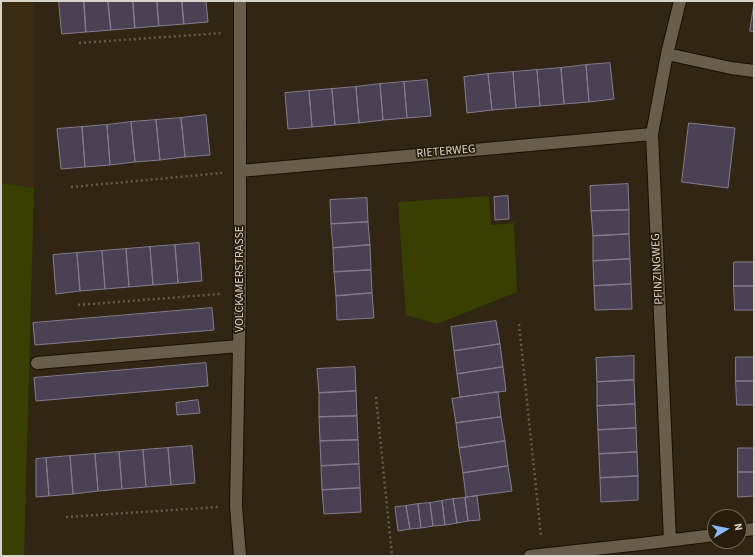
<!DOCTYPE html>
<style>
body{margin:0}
#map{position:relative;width:755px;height:557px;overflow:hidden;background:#312613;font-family:"Source Sans 3",sans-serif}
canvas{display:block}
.frame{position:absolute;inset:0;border:2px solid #d9d3c7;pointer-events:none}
.north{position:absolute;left:707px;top:509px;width:40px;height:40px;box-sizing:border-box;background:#271d0a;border:1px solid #6e6656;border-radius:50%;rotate:80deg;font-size:11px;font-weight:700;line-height:16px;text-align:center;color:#d9d3c7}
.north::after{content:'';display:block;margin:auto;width:14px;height:18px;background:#8bb9fc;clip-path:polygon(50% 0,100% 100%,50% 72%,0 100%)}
</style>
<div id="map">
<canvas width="755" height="557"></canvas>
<div class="frame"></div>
<div class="north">N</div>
</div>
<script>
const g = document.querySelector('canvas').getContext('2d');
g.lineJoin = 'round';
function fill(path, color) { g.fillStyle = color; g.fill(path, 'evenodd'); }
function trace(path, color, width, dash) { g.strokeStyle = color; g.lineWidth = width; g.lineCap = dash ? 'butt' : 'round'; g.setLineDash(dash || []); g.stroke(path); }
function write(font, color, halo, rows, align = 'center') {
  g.font = font + ' "Source Sans 3",sans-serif'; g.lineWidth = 3.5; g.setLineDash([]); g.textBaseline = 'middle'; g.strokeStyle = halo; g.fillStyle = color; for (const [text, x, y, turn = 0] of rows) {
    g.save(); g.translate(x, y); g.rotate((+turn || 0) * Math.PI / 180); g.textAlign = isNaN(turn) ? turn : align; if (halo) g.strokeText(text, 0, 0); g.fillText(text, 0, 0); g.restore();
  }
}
fill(new Path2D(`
 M 1,1 L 34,1 L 34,188 L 1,183 Z`), '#392c12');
fill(new Path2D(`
 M 1,183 L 34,188 L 24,556 L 1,556 Z
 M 489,196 L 491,225 L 514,223 L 517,292 L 437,324 L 406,315 L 398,202 Z`), '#374001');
const building = new Path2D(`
 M 59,1 L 84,1 L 86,32 L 62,34 Z
 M 84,1 L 108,1 L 111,30 L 86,32 Z
 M 108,1 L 133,1 L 135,28 L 111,30 Z
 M 133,1 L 157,1 L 159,26 L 135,28 Z
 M 157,1 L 182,1 L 184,24 L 159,26 Z
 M 182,1 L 206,1 L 208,22 L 184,24 Z
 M 754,4 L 754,32 L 750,31 Z
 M 610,63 L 614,99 L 589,102 L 586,65 Z
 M 586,65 L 589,102 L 564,104 L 561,68 Z
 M 561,68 L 564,104 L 540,106 L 537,70 Z
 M 537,70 L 540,106 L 516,108 L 513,72 Z
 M 513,72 L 516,108 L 492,110 L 488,74 Z
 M 488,74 L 492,110 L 467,113 L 464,77 Z
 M 427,80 L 431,116 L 407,118 L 404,82 Z
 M 404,82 L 407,118 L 383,120 L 380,84 Z
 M 380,84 L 383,120 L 359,123 L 356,87 Z
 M 356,87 L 359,123 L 335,125 L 332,89 Z
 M 332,89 L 335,125 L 312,127 L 309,91 Z
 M 309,91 L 312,127 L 288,129 L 285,93 Z
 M 206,115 L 210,155 L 185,157 L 181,118 Z
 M 181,118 L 185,157 L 160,160 L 156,120 Z
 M 156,120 L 160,160 L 135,162 L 131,122 Z
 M 131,122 L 135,162 L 110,165 L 107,125 Z
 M 689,123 L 735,128 L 728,188 L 682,182 Z
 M 107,125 L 110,165 L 85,167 L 82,127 Z
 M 82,127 L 85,167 L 61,169 L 57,129 Z
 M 628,184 L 629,210 L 591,211 L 590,186 Z
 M 508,196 L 509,219 L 495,220 L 494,197 Z
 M 367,198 L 368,222 L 331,224 L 330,200 Z
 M 629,210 L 629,234 L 593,236 L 591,211 Z
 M 368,222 L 370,245 L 333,248 L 331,224 Z
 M 629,234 L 630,259 L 593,261 L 593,236 Z
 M 199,243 L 202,281 L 178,283 L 175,245 Z
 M 175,245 L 178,283 L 153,285 L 150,247 Z
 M 370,245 L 371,270 L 334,272 L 333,248 Z
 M 150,247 L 153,285 L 129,287 L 126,249 Z
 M 126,249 L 129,287 L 105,289 L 102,251 Z
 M 102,251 L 105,289 L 80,291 L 77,253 Z
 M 77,253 L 80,291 L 56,294 L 53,255 Z
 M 630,259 L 631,284 L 594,286 L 593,261 Z
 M 734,262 L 754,262 L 754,286 L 734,286 Z
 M 371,270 L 372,293 L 336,296 L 334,272 Z
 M 631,284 L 632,309 L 595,310 L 594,286 Z
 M 734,286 L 754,286 L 754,310 L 735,310 Z
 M 372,293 L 374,318 L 337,320 L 336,296 Z
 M 212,308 L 214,330 L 35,345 L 33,323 Z
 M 496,321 L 500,344 L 454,351 L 451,327 Z
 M 500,344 L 503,367 L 457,374 L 454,351 Z
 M 634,356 L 634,380 L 597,382 L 596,358 Z
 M 736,357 L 754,357 L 754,381 L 736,381 Z
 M 206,363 L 208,386 L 36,401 L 34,378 Z
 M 355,367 L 356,391 L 319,393 L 317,369 Z
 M 503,367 L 506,391 L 460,397 L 457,374 Z
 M 634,380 L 635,404 L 597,406 L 597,382 Z
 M 736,381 L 754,381 L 754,405 L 737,405 Z
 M 356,391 L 357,416 L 319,417 L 319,393 Z
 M 498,392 L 501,417 L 456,423 L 452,399 Z
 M 198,400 L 200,413 L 177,415 L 176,403 Z
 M 635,404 L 636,428 L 598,430 L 597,406 Z
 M 357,416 L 358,440 L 320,441 L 319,417 Z
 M 501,417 L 505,441 L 459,448 L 456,423 Z
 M 636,428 L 637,452 L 599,454 L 598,430 Z
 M 358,440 L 359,464 L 321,466 L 320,441 Z
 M 505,441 L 508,466 L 463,473 L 459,448 Z
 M 192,446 L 195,483 L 171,485 L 168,448 Z
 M 168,448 L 171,485 L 146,487 L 143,450 Z
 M 738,448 L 754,448 L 754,472 L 738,472 Z
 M 143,450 L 146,487 L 122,489 L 119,452 Z
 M 119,452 L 122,489 L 98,491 L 95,454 Z
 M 637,452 L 638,476 L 600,478 L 599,454 Z
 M 95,454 L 98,491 L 73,494 L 70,456 Z
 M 70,456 L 73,494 L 49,496 L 46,458 Z
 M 46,458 L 49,496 L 36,497 L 36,459 Z
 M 359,464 L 360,488 L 322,490 L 321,466 Z
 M 508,466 L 512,491 L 466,497 L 463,473 Z
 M 738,472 L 754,472 L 754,496 L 738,497 Z
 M 638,476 L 638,500 L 601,502 L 600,478 Z
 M 360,488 L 361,512 L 324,514 L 322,490 Z
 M 477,496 L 480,520 L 468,521 L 465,498 Z
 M 465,498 L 468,521 L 457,523 L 453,499 Z
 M 453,499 L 457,523 L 445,525 L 442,501 Z
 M 442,501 L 445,525 L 433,526 L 430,503 Z
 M 430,503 L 433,526 L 421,528 L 418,504 Z
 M 418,504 L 421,528 L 410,529 L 406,506 Z
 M 406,506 L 410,529 L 398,531 L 395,507 Z`);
fill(building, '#4a4154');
trace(building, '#867c91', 1);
const minor = new Path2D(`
 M 667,54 L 731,68 L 754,71
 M 240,171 L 652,134
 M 37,363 L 239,346
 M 739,531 L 754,529
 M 670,540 L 652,134 L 667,54 L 680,1
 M 240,556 L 236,506 L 240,292 L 240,1
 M 530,556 L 641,544 L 715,535`);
trace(minor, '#180f01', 14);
trace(new Path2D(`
 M 79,43 L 222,33
 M 71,187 L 222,173
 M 78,305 L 220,294
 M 519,324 L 541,536
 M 376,397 L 392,556
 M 66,517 L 218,507`), '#665d4c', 2.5, [2, 3]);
trace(minor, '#695e49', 12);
write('12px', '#d9d3c7', '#271d0a', [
 ["RIETERWEG",446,152,-5],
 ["PFINZINGWEG",658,269,-93],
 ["VOLCKAMERSTRASSE",240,279,-90]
]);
</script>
